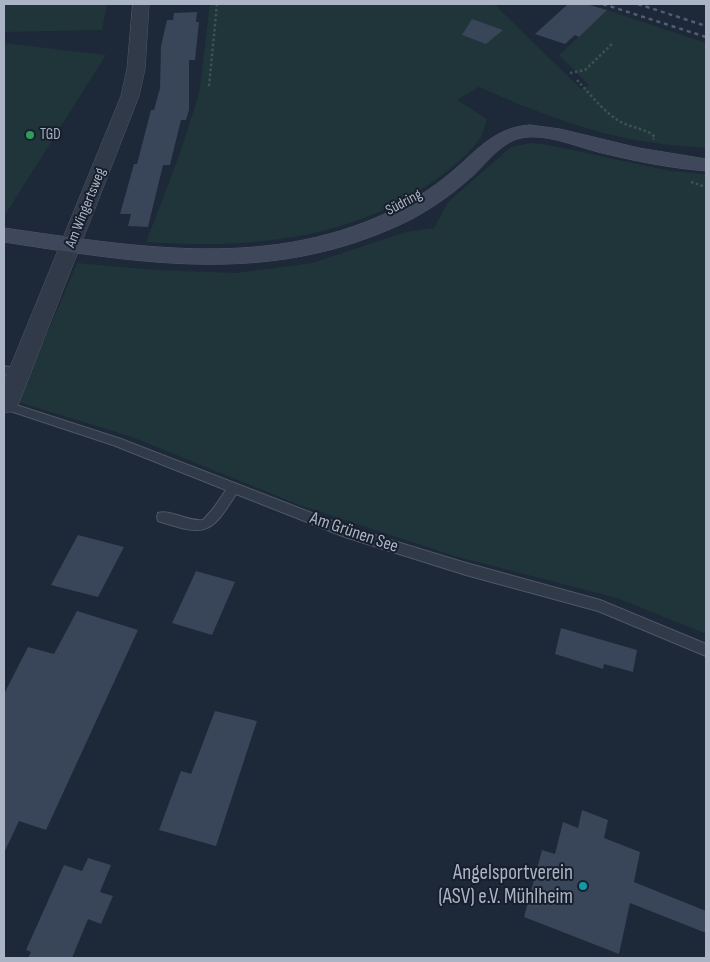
<!DOCTYPE html>
<meta charset="utf-8">
<style>
body{margin:0}
#map{position:relative;width:710px;height:962px;overflow:hidden;background:#1d2838;font-family:"Sofia Sans Condensed",sans-serif}
canvas{display:block}
.frame{position:absolute;inset:0;border:5px solid #abb4c5;pointer-events:none}
</style>
<div id="map">
<canvas width="710" height="962"></canvas>
<div class="frame"></div>
</div>
<script>
const g = document.querySelector('canvas').getContext('2d');
g.lineJoin = 'round';
function fill(path, color) { g.fillStyle = color; g.fill(path, 'evenodd'); }
function trace(path, color, width, dash) { g.strokeStyle = color; g.lineWidth = width; g.lineCap = dash ? 'butt' : 'round'; g.setLineDash(dash || []); g.stroke(path); }
function write(font, color, halo, rows, align = 'center') {
  g.font = font + ' "Sofia Sans Condensed",sans-serif'; g.lineWidth = 4; g.setLineDash([]); g.textBaseline = 'middle'; g.strokeStyle = halo; g.fillStyle = color; for (const [text, x, y, turn = 0] of rows) {
    g.save(); g.translate(x, y); g.rotate((+turn || 0) * Math.PI / 180); g.textAlign = isNaN(turn) ? turn : align; if (halo) g.strokeText(text, 0, 0); g.fillText(text, 0, 0); g.restore();
  }
}
fill(new Path2D(`
 M 4,4 L 107,4 L 102,30 L 4,32 Z
 M 210,4 L 494,4 L 581,89 L 589,85 L 559,55 L 607,10 L 706,43 L 706,148 C 685,146 663,145 642,141 C 585,132 531,110 479,87 L 457,100 L 487,119 C 485,125 483,135 479,140 C 468,155 449,170 434,181 C 349,241 246,249 146,242 L 179,156 L 199,94 Z
 M 4,43 L 106,55 L 5,215 L 4,215 Z
 M 531,143 L 548,145 L 671,171 L 706,174 L 706,634 L 617,598 L 454,556 L 299,505 L 132,437 L 18,402 L 77,263 L 158,270 L 236,273 L 312,263 L 406,232 L 434,228 L 448,202 L 511,147 Z`), '#1f3539');
fill(new Path2D(`
 M 568,4 L 586,4 L 607,10 L 579,37 L 575,35 L 565,44 L 535,34 Z
 M 197,12 L 196,22 L 199,22 L 195,60 L 189,60 L 189,110 L 186,120 L 181,120 L 170,165 L 163,165 L 148,227 L 128,226 L 131,214 L 120,214 L 134,164 L 137,164 L 151,110 L 154,110 L 160,88 L 161,46 L 167,20 L 173,20 L 174,13 Z
 M 472,19 L 503,30 L 486,44 L 462,35 Z
 M 78,535 L 124,547 L 98,597 L 51,585 Z
 M 196,571 L 235,582 L 212,635 L 172,623 Z
 M 77,611 L 138,630 L 46,830 L 19,821 L 4,853 L 4,694 L 28,647 L 54,654 Z
 M 561,628 L 637,650 L 633,672 L 604,664 L 603,669 L 555,654 Z
 M 215,711 L 257,721 L 216,846 L 159,830 L 181,771 L 191,774 Z
 M 582,810 L 608,820 L 604,838 L 640,852 L 634,882 L 706,911 L 706,933 L 630,903 L 619,954 L 524,917 L 542,850 L 555,854 L 563,822 L 578,828 Z
 M 88,858 L 111,865 L 100,892 L 113,896 L 101,924 L 88,919 L 72,958 L 28,958 L 31,952 L 26,950 L 64,865 L 82,871 Z`), '#394558');
const lane = new Path2D(`
 M 4,366 L 24,370 L 26,373 L 20,377 L 4,374 Z
 M 4,401 L 121,439 L 348,527 L 466,563 L 600,600 L 706,644 L 706,656 L 598,611 L 466,575 L 345,537 L 236,494 C 210,536 205,536 158,521 L 157,517 L 158,513 C 170,509 188,522 203,520 L 213,509 L 226,490 L 113,445 L 4,409 Z`);
const street = new Path2D(`
 M 133,4 L 149,4 L 145,69 L 139,96 L 18,405 L 14,411 L 4,413 L 4,382 L 121,96 L 127,69 Z`);
const secondary = new Path2D(`
 M 530,125 L 560,129 L 639,148 L 706,159 L 706,171 C 670,168 634,161 598,152 C 575,146 545,133 521,138 C 499,143 484,167 468,180 C 451,195 432,208 412,219 C 276,287 147,264 4,242 L 4,228 C 139,247 273,272 401,206 C 420,196 438,184 454,170 C 478,149 496,127 530,125 Z`);
trace(lane, '#4f5766', 2);
trace(street, '#4f5766', 1);
trace(secondary, '#4f5766', 1);
trace(new Path2D(`
 M 570,73 L 585,70 L 612,44
 M 577,80 C 590,94 603,111 619,121 C 631,128 646,128 655,137 L 653,139
 M 209,86 L 217,4
 M 691,182 L 706,187`), '#3d5256', 2.5, [2.5, 2.5]);
fill(lane, '#313a48');
fill(street, '#313a48');
fill(secondary, '#3f485b');
trace(new Path2D(`
 M 603,4 L 706,37
 M 638,4 L 706,26`), '#525d70', 2.5, [4, 4]);
for (const [x, y, r, color] of [
 [30,135,5,"#2e9e5b"],
 [583,886,5,"#0f9aa8"]
]) { const dot = new Path2D(); dot.arc(x, y, r, 0, 2 * Math.PI); g.fillStyle = color; g.fill(dot); trace(dot, '#171f2c', 2); }
write('15px', '#abb4c5', '#171f2c', [
 ["TGD",40,135]
], 'left');
write('15px', '#abb4c5', '#171f2c', [
 ["Südring",404,203,-28],
 ["Am Wingertsweg",86,208,-68]
]);
write('18px', '#abb4c5', '#171f2c', [
 ["Am Grünen See",354,533,19]
]);
write('21px', '#abb4c5', '#171f2c', [
 ["Angelsportverein",573,874],
 ["(ASV) e.V. Mühlheim",573,898]
], 'right');
</script>
